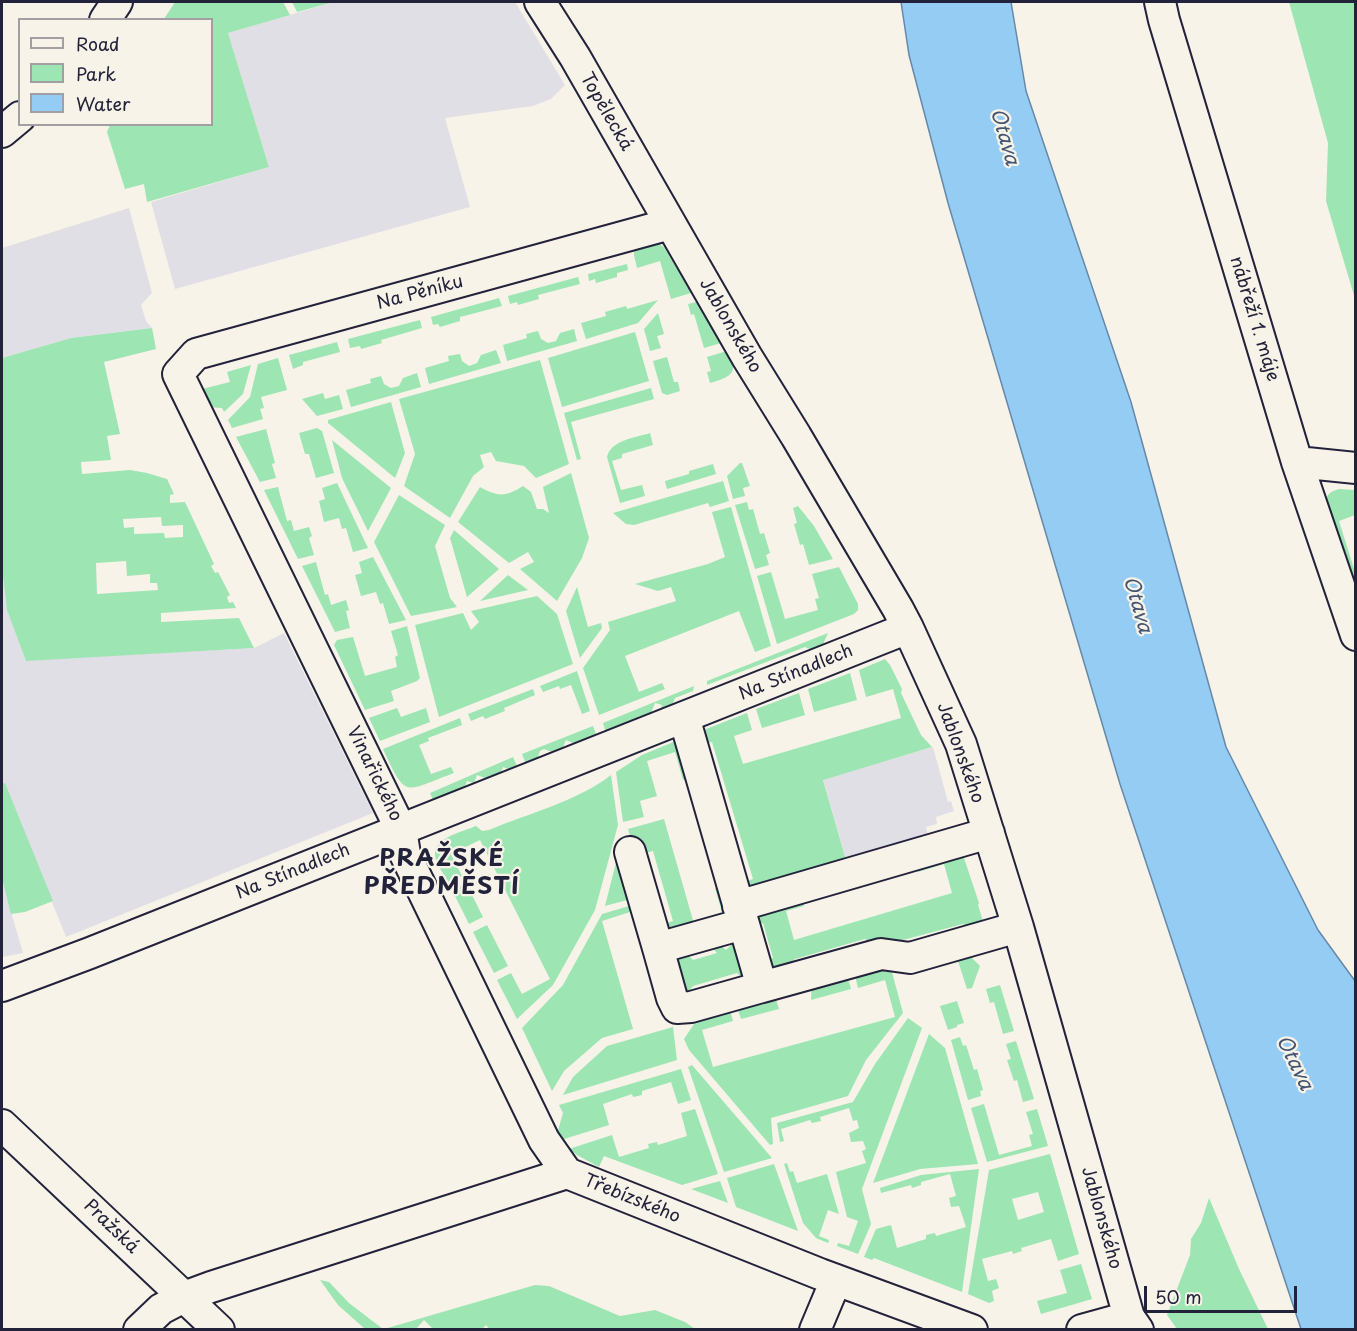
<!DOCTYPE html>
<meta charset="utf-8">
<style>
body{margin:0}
#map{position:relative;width:1357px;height:1331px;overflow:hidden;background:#f7f3e8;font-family:"Playpen Sans",sans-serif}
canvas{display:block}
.frame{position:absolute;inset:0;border:3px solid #22223b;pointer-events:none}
.legend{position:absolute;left:18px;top:18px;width:195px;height:108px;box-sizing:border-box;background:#f7f3e8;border:2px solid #a29fa3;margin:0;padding:8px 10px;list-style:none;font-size:18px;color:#22223b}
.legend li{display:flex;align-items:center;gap:12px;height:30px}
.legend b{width:30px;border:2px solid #a29fa3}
.scale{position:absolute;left:1144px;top:1286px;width:153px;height:27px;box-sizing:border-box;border:3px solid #22223b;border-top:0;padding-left:8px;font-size:18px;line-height:21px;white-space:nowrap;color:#22223b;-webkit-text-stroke:4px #f7f3e8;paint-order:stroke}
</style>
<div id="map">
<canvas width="1357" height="1331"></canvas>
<div class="frame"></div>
<ul class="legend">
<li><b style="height:8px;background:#f7f3e8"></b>Road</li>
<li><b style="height:16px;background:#9de5b2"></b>Park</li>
<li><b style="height:16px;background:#94ccf3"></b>Water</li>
</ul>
<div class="scale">50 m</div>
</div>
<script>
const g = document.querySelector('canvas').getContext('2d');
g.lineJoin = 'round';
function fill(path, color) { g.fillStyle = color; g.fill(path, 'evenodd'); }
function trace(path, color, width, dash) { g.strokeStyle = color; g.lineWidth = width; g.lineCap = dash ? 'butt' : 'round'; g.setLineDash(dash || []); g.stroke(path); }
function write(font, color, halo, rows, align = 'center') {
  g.font = font + ' "Playpen Sans",sans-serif'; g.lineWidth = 4.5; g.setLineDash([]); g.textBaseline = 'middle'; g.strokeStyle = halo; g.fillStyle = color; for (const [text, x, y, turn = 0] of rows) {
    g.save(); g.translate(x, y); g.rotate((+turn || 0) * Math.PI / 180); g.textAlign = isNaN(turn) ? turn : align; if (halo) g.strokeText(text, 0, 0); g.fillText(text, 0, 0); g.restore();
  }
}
fill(new Path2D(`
 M 334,2 L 515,2 L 565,85 L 551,99 L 533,106 L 445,118 L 470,207 L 175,289 L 151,202 L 269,167 L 228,33 Z
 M 129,208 L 152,293 L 141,305 L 146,321 L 152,328 L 71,338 L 2,358 L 2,248 Z
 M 2,569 L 7,609 L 26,660 L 254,648 L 284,633 L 373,813 L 66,937 L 5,785 L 2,785 Z
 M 933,747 L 948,802 L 951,801 L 954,811 L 936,817 L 937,824 L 926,827 L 928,835 L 846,859 L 823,779 Z
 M 2,881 L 23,953 L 2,957 Z`), '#e1dfe6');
fill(new Path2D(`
 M 175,2 L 283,2 L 290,15 L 228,33 L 269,167 L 147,202 L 144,184 L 125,189 L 107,132 L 110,125 L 212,124 L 212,20 L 164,19 Z
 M 292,2 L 334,2 L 297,12 Z
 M 1289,2 L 1355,2 L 1355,299 L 1326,201 L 1328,143 Z
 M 656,242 L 664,247 L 691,293 L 671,299 L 660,261 L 637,268 L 634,255 L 634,248 Z
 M 627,264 L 628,270 L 617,273 L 617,277 L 596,283 L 595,279 L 589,281 L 588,274 Z
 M 578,277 L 580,284 L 538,295 L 539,299 L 518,305 L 517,302 L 510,304 L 508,296 Z
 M 499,298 L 502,306 L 460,317 L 460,321 L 440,327 L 438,324 L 433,325 L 431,317 Z
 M 658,300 L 638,323 L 586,339 L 581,323 L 606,316 L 605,312 L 626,306 L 627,309 Z
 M 696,302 L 697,302 L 721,343 L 704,348 L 694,314 L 691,315 L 688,304 Z
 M 658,313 L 664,334 L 657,336 L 661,348 L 650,351 L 644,329 Z
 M 420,320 L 422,328 L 381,340 L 382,343 L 361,349 L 360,346 L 350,348 L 348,339 Z
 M 152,328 L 156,349 L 104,362 L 120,434 L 107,436 L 111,460 L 81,462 L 82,474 L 130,470 L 147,473 L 167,479 L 174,494 L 170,495 L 170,503 L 185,502 L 214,564 L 211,566 L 215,573 L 218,572 L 230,595 L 227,597 L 229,603 L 233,602 L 236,608 L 161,613 L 161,622 L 239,618 L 254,648 L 26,661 L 7,610 L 2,568 L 2,358 L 71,338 ZM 161,517 L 162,526 L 183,525 L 183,537 L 165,538 L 164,533 L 134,534 L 134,527 L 124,528 L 123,519 ZM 126,561 L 127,576 L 150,574 L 150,583 L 157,583 L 158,590 L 97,594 L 96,563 Z
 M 574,329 L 577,341 L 507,361 L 503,345 L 527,338 L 526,334 L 538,331 L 541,339 L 548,343 L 556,341 L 560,333 Z
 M 635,332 L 649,381 L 562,407 L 548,358 Z
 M 337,342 L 340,352 L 303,362 L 303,365 L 293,369 L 289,355 Z
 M 496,350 L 501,363 L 429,384 L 425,368 L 449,361 L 448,356 L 460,354 L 462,361 L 469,366 L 477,363 L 481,355 Z
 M 727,351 C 740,373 731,377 710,383 L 707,372 L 711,371 L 707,357 Z
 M 667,357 L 674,382 L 678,382 L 680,391 L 667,395 L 662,393 L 653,361 Z
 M 278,358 L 287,390 L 261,397 L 264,408 L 260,409 L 263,419 L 232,428 L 228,420 L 250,397 L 258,364 Z
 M 540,360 L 569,464 L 536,478 L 524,466 L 496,461 L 491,452 L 480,455 L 484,467 L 473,476 L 450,518 L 404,486 L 415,454 L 399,399 Z
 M 251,365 L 243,394 L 224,412 L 222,408 L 208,407 L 202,389 L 230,382 L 227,372 Z
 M 417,373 L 421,387 L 351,407 L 346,390 L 371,383 L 370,379 L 381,376 L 384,384 L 391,388 L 399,386 L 403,378 Z
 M 651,388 L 654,399 L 571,422 L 581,459 L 577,460 L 564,413 Z
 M 323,393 L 325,399 L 339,395 L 343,409 L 317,416 L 302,399 Z
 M 391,402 L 405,453 L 395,478 L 328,423 L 328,420 Z
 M 317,428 L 322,431 L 334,473 L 316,478 L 309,454 L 305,454 L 299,433 Z
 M 266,429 L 275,463 L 272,464 L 276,478 L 260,482 L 236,437 Z
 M 650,433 L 653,445 L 622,454 L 622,458 L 612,461 L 621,490 L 642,485 L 645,496 L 620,503 L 607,457 C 611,440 635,438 650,433 Z
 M 332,440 L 391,488 L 368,531 L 342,478 Z
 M 740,463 L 742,463 L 750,486 L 743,488 L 745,496 L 733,499 L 727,476 Z
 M 713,464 L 716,474 L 667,489 L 665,481 L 689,474 L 689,471 Z
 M 571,473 L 589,538 L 582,558 L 557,601 L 520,569 L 534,562 L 528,552 L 509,563 L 458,522 L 480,487 C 498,497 506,497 523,486 L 531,492 L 537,509 L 543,509 L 549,513 L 543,487 Z
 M 723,481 L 729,501 L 710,507 L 708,503 L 634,525 L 626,524 L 613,513 Z
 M 337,483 L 368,548 L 353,552 L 346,528 L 342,529 L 339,518 L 324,522 L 319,501 L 325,499 L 322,488 Z
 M 278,487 L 287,521 L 291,520 L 294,531 L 309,527 L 312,536 L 309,538 L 314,555 L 298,559 L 264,490 Z
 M 1339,489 L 1355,490 L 1355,515 L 1339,521 L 1355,572 L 1355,584 L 1326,500 C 1328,492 1333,491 1339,489 Z
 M 399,495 L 445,525 L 435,546 L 450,598 L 457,607 L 411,616 L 374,542 Z
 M 747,502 L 749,510 L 753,509 L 760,534 L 764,533 L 770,553 L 766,555 L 769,565 L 755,569 L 735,505 Z
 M 798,506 L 814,526 L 833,559 L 809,565 L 803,544 L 800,545 L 794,524 L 797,523 L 793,508 Z
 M 731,507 L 771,646 L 755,652 L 739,611 L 625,656 L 639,692 L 662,683 L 665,689 L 599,715 L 583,668 L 610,630 L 608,622 L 676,601 L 671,587 L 658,591 L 635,584 L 708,564 L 725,557 L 712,512 Z
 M 454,530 L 499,569 L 467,597 L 450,538 Z
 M 373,557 L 406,620 L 389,624 L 383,603 L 380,604 L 376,592 L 361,596 L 355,575 L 362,573 L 359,562 Z
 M 316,562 L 325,595 L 328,594 L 331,605 L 346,600 L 349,610 L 346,611 L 350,628 L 335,632 L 302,566 Z
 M 839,567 L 858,604 L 858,610 L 854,614 L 777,644 L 757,576 L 771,572 L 785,619 L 818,610 L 815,599 L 819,598 L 812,574 Z
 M 508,575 L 528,590 L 480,601 Z
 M 577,587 L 588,627 L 601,623 L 602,628 L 580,658 L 566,611 Z
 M 537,596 L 557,614 L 573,664 L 439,717 L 415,625 L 463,613 L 471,630 L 479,622 L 471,611 Z
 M 407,626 L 420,678 L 417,681 L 391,691 L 394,701 L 365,710 L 334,645 L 337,640 L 353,637 L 365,676 L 397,667 L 395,657 L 398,655 L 391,631 Z
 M 828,633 L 817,658 L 812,650 L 805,647 L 707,685 L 707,681 Z
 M 885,659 L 890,665 L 902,689 L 901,693 L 921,735 L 932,747 L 823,780 L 846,860 L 757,893 L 739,884 L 753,879 L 712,742 L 699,745 L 696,733 L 747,713 L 752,730 L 734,736 L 743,764 L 901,718 L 893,689 L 866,697 L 859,670 Z
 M 577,671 L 590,711 L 582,714 L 571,685 L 560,689 L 559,686 L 543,692 L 540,686 Z
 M 850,673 L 857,700 L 814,712 L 808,689 Z
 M 694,686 L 693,691 L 675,698 L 667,718 L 657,719 L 662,705 L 655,703 L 646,725 L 643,717 L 639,716 L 634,731 L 608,740 L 603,723 Z
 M 533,689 L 535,695 L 504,708 L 505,711 L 485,719 L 483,716 L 471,721 L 468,714 Z
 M 799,693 L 805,715 L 762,728 L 756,709 Z
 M 397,708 L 401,717 L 426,708 L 430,722 L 380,741 L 369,718 Z
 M 460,718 L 462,725 L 428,738 L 429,741 L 419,745 L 431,774 L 451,767 L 454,773 C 404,791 407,801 383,749 Z
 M 593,726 L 599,743 L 568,754 L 573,743 L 566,740 L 557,761 L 549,761 L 552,752 L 544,749 L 540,751 L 533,771 L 529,772 L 522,754 Z
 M 683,738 L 694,777 L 683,780 L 675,752 L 647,761 L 657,796 L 640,801 L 644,817 L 623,822 L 616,772 L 642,755 Z
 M 513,757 L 521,775 L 507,778 L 510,770 L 503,767 L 496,785 L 487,786 L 488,779 L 477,775 L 474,783 L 467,781 L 460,799 L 437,809 L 430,793 Z
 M 611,775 L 618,825 L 595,910 L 553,985 L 517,1019 L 497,980 L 511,973 L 522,994 L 550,979 L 480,840 L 451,854 L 462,876 L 448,882 C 444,874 436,864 435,855 C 434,837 463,832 476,826 L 482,831 L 489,830 C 529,813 576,802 611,775 Z
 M 5,783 L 53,901 L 25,912 L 11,914 L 2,879 L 2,784 Z
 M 664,819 L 694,924 L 723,916 L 715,888 L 725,885 L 726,922 L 669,940 L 660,925 L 673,921 L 653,851 L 642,854 L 633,847 L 628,829 Z
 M 622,839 L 638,897 L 605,906 Z
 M 961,849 L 979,903 L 978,905 L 986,931 L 978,933 L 963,924 L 903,940 L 901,945 L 878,947 L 865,939 L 795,959 L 778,976 L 762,961 L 773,958 L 763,923 L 752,926 L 750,916 L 801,895 L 804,906 L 786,911 L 794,940 L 952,893 L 944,864 L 918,872 L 914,862 Z
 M 466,883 L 483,917 L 469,924 L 452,890 Z
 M 639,903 L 649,936 L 638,939 L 630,912 L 602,921 L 633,1029 L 602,1038 L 564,1071 L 552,1091 L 522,1028 L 563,985 L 602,914 Z
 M 487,925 L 508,966 L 494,973 L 473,932 Z
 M 731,934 L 749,985 L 737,973 L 693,986 L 688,992 L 694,997 L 689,1003 L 668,956 L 681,948 L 693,960 L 717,953 L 707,942 L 715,940 L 726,950 L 731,945 L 723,938 Z
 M 962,948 L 980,966 L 972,988 L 967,989 L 958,961 L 948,964 L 947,961 Z
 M 889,961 L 903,1013 L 866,1060 L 848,1096 L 771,1118 L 773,1144 L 770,1145 L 689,1050 L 684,1039 L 704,1009 L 728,1003 L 733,1021 L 702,1030 L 713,1067 L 895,1017 L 885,980 L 858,988 L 853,967 Z
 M 845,969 L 851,989 L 811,1000 L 812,979 Z
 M 1000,985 L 1014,1031 L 1003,1034 L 994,1002 L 990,1003 L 986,989 Z
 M 773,990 L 779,1009 L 741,1019 L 735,1001 Z
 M 957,1001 L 964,1023 L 957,1025 L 957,1027 L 948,1030 L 940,1006 Z
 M 908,1018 L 922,1028 L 862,1189 L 871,1224 L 858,1254 L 837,1246 L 838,1243 L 849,1246 L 858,1221 L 847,1217 L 836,1172 L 866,1163 L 862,1151 L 866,1149 L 863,1141 L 851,1142 L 849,1133 L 859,1128 L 857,1120 L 853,1121 L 849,1108 L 820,1117 L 821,1121 L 812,1123 L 810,1120 L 781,1129 L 784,1141 L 780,1142 L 777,1123 L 853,1102 L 875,1064 Z
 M 673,1027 L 677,1060 L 563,1095 L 573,1077 L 607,1046 Z
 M 929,1034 L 945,1048 L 978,1164 L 920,1169 L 873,1183 Z
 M 960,1037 L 963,1046 L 966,1045 L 974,1070 L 977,1069 L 983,1090 L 980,1091 L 981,1096 L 968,1100 L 951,1040 Z
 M 1016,1041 L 1034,1099 L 1023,1102 L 1017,1080 L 1014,1081 L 1007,1060 L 1011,1059 L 1006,1044 Z
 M 692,1065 L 772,1158 L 724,1172 L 688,1067 Z
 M 681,1069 L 691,1100 L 678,1104 L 671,1082 L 642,1091 L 642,1095 L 633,1097 L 632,1094 L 603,1104 L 609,1125 L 561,1140 L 557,1134 L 563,1113 L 559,1105 Z
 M 984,1104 L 999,1155 L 1032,1146 L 1029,1135 L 1033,1134 L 1026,1112 L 1037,1109 L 1048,1146 L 987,1162 L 971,1108 Z
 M 695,1109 L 718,1174 L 682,1185 L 604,1156 L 599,1167 L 577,1155 L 569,1149 L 612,1135 L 619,1157 L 649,1148 L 648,1144 L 657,1142 L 658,1145 L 687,1136 L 681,1113 Z
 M 1050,1154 L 1079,1254 L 1058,1261 L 1051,1239 L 1021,1248 L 1022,1251 L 1013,1254 L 1012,1251 L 982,1259 L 988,1281 L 996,1279 L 999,1288 L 992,1291 L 994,1301 L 989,1303 L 968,1294 L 989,1170 ZM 1038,1192 L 1044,1212 L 1018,1220 L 1012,1199 Z
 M 787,1163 L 790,1172 L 793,1171 L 797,1183 L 827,1174 L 839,1214 L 828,1210 L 819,1236 L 829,1240 L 828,1243 L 816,1238 L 803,1223 L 784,1164 Z
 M 774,1164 L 798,1231 L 736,1207 L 727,1178 Z
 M 979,1169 L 962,1292 L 874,1258 L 872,1260 L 864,1257 L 876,1229 L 891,1225 L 897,1248 L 926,1239 L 926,1235 L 935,1233 L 936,1236 L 966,1227 L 959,1206 L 951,1207 L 949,1198 L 956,1196 L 950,1174 L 921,1182 L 921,1185 L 912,1188 L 911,1185 L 881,1193 L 880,1188 L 921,1175 Z
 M 720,1181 L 728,1203 L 691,1189 Z
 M 1209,1198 L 1239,1269 L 1268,1329 L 1177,1329 L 1167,1315 L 1190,1255 L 1191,1239 L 1201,1223 Z
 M 1081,1264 L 1092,1299 L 1041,1314 L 1037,1301 L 1067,1293 L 1060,1270 Z
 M 320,1280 L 329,1282 L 349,1303 L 383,1329 L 365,1329 L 338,1305 Z
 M 535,1285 L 549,1286 L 620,1316 L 655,1310 L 685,1322 L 695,1329 L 490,1330 L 486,1325 L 482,1329 L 434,1330 L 424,1320 L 416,1329 L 384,1329 Z`), '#9de5b2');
const water = new Path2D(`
 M 901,2 L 1011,2 L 1026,91 L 1131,402 L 1226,747 L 1318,930 L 1355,981 L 1355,1329 L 1301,1329 L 1120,784 L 948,203 L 909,55 Z`);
fill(water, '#94ccf3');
trace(water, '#6688a9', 1.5);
const minor = new Path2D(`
 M 540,2 L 575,57 L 747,357 L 796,436 L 898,609 L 908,628 L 961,744 L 1018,927 L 1129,1317 L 1138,1330
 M 1160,2 L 1164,20 L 1297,462 L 1356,635
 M 105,20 L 117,2
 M 2,132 L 20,117
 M 1297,462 L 1356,468
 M 684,717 L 762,987 L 881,954 L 910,958 L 1018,927
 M 630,852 L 658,948
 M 738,906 L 989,833
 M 743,924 L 658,948 L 672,998 L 677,1008 L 691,1007 L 762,987
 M 2,986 L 90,953 L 908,628
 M 2,1125 L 219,1330
 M 567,1173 L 544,1140 L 405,854 L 401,830 L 178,374 L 196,354 L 670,224
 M 139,1330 L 161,1309 L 184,1297 L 211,1287 L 567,1173 L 820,1274 L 972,1330
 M 815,1330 L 836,1280
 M 1082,1330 L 1129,1317`);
trace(minor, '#22223b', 34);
trace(minor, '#f7f3e8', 30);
write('18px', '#22223b', '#f7f3e8', [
 ["Topělecká",606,112,60],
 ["Na Pěníku",420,293,-15],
 ["nábřeží 1. máje",1254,319,73],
 ["Jablonského",730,326,60],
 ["Na Stínadlech",796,673,-22],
 ["Jablonského",960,753,70],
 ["Vinařického",374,774,64],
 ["Na Stínadlech",293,872,-22],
 ["Třebízského",632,1199,22],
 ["Jablonského",1101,1218,74],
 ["Pražská",111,1227,44]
]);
write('italic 20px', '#445572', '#f7f3e8', [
 ["Otava",1004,137,74],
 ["Otava",1137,605,74],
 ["Otava",1294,1063,64]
]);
g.letterSpacing = '1.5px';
write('bold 24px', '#22223b', '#f7f3e8', [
 ["PRAŽSKÉ",442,859],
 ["PŘEDMĚSTÍ",442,887]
]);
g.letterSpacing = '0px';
</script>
